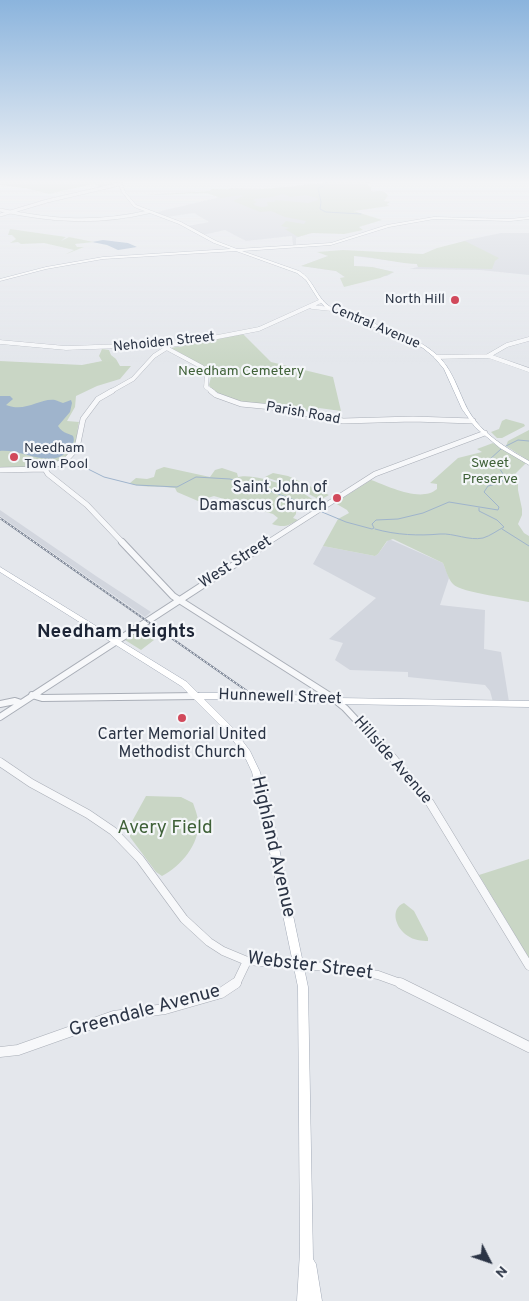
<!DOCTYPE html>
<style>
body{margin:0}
#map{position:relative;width:529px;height:1301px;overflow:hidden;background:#e4e7ec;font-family:Overpass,sans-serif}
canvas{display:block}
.north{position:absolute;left:464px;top:1236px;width:50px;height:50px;-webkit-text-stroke:4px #f4f6f9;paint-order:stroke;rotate:131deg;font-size:14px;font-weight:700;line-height:20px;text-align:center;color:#2b3445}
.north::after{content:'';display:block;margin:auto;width:18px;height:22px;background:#2b3445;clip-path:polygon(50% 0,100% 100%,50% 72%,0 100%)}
</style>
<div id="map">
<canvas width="529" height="1301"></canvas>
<div class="north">N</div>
</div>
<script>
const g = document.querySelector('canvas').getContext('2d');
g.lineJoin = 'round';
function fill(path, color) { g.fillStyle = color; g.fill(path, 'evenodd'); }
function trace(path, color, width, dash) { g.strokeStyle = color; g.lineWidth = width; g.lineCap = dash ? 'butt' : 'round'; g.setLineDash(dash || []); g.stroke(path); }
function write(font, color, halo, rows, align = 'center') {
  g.font = font + ' Overpass,sans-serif'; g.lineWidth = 4.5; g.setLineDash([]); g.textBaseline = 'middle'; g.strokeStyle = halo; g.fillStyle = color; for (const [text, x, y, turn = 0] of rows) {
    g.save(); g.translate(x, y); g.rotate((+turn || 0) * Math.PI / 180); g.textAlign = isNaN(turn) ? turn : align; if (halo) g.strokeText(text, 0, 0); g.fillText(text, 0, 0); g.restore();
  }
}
fill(new Path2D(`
 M 231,188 L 316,190 L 319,193 L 316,230 L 296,238 L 296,245 L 293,245 L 292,236 L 246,241 L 225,230 L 203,235 L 188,226 L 209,222 L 194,213 L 167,217 L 153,213 L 216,198 Z
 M 501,233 L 529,233 L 529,275 L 480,270 L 409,269 L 418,267 L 417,264 L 354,256 L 354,266 L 372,267 L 394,272 L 387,276 L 346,278 L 336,271 L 301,266 L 336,253 L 416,258 L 431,251 L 467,240 Z
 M 0,510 L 96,576 L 151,612 L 145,617 L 0,516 Z
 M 389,539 L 443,563 L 449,578 L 440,605 L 485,610 L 484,649 L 501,652 L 509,702 L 493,702 L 490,691 L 485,685 L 408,677 L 408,672 L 350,670 L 335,660 L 343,643 L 329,639 L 376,598 L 313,564 L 323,546 L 375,556 L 378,554 Z`), '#d2d6de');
fill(new Path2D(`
 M 0,182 L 118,182 L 101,187 L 93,184 L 49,194 L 25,188 L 0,185 Z
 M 322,182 L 371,182 L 366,183 L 371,188 L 371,191 C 375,193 383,187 388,196 L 384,201 L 390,202 L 387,204 L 389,206 L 354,211 L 382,220 L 359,227 L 363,230 L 344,234 L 312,233 L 298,237 L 285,229 L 290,228 L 281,226 L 286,221 L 304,224 L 306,221 L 285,217 L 271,211 L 260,212 L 233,201 L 243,196 L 242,195 L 221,198 L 206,193 L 146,195 L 209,191 L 212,189 L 255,190 L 324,183 ZM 283,194 L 291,197 L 306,195 L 317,198 L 318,200 L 308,203 L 275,200 L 274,202 L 267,202 L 268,206 C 262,208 258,207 253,204 L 257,202 L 253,200 L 255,199 L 273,197 Z
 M 10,229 L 66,237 L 61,241 L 69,237 L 94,242 L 75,244 L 77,247 L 84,247 L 64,255 L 74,250 L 44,243 L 21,244 L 18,242 L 10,243 L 16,239 L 12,235 L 8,235 Z
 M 465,241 L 499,258 L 495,261 L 492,269 L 418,267 L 417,264 C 395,263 375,257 354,256 L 354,266 L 372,267 L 394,272 L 380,278 L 344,287 L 340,278 L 345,277 L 336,271 L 301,266 L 328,256 L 317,252 L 343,250 L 423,254 L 437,248 Z
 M 243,334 L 271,362 L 333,377 L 341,411 L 319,408 L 315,415 C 293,411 219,404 209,385 L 212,373 L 210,370 L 171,348 Z
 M 102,349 L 109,350 L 111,355 L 116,359 L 120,366 L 131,366 L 120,379 L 97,386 L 76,396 L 75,407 L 67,421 L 79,422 C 77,429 78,438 75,445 C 63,474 25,466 0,468 L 0,361 L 82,365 L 102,361 L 99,356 Z
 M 506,419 L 524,424 L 525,426 L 502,438 L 497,438 L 491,432 L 499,429 L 502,421 Z
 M 529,430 L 529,461 L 506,446 L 508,441 Z
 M 493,443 L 526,463 L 514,475 L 518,482 L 518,490 L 522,509 L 522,515 L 518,524 L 524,533 L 529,536 L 529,602 C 515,599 461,593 453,584 C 448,579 446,570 443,563 L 393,539 L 387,541 L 378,554 L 375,556 L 323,546 L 338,519 L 349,513 L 347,510 L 335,503 L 371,480 C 388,486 421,503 437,489 L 437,484 L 430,483 L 458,458 L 482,452 L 477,449 Z
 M 164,467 L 210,477 L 215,470 L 222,468 L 237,473 L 238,477 C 254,472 304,490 316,502 L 308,507 L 296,509 L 296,514 L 293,518 L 298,520 C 288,526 284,528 272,524 L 278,518 L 273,514 L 214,496 L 198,501 L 177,492 L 175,488 C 163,486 139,488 130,483 L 136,478 L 147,479 L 154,477 L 156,470 Z
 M 273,473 L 288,476 L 329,495 L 320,500 L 296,487 L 265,477 Z
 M 139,629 L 154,640 L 141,650 L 125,640 Z
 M 146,796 L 181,797 L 193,803 C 195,809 198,816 198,822 C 200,844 181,866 162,876 L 156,872 L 130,837 L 130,825 Z
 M 529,859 L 529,958 L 479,875 Z
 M 404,903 L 414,911 L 428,938 L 428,941 C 422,941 413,940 408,936 C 396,929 389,909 404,903 Z`), '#c9d6c5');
fill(new Path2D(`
 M 103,240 L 128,243 L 137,247 L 118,250 L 107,245 L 92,242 Z
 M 0,396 L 10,396 L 13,399 L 6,405 C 26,413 39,398 55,400 C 58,401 60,402 63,403 L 71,400 L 72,403 L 70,412 L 58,426 C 63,434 71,434 73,436 C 75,440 73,445 71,447 C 54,472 25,449 0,451 Z`), '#9fb4cc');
trace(new Path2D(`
 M 326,182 L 324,186 L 318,188 L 321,202 L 320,209 L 326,212 L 361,214
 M 506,446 L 518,440 L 529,441
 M 88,469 L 104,477 L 136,485 L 177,487 L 196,477 L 230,479 L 262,488 L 316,508
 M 322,512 L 346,522 L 372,529 L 374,528 L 372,524 L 376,520 L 398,519 L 423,513 L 449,502 L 498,510 L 499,507 L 484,492 L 488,486 L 501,483 L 505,477 L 496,463 L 489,460 L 501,449
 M 375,529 C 396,535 419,536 440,534 C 454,533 469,541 483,538 C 490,536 498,530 504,527 L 497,520 L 479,511 L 479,508
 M 502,529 L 529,546`), '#9fb4cc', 1);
const minorFar5 = new Path2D(`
 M 0,210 C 51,221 97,224 148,212
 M 0,215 L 47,201 L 120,184`);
const minorFar4 = new Path2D(`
 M 312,307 L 331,309
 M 0,342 L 66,348 L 181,344 L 259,329 L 321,301
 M 161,345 L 202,367 L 207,373 L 206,387 L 213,392
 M 489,356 L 529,370
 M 436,357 L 488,356 L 507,345 L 529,339
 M 110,392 L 133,379 L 154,356 L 168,347`);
const minorFar3 = new Path2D(`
 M 211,391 L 216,395 L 241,404 L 272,407 L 343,421 L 413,419 L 473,421
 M 45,469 L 48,474 L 87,505 L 123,543
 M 0,470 L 44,469 L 65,461 L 77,448 L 83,419 L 98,399 L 112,391
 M 267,543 L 375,474 L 485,433`);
const minorFar2 = new Path2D(`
 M 122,542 L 173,596 L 330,696 L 345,708 L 372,737
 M 32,695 L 42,698 L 197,696
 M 0,704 L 15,701 L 21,703
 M 0,717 L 269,542`);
const minorFar1 = new Path2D(`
 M 371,735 L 393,758 L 430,803 L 529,966
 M 0,762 L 31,783 L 88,814 L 113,831 L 140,859 L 184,919 L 209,942 L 223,951 L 247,961 L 329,967 L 378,975 L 403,984
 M 236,984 L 247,961`);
const minor = new Path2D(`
 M 400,983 L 529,1047
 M 0,1052 L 18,1050 L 114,1016 L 165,1009 L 221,993 L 236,983`);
const major = new Path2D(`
 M 118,182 L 122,182 L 125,192 L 136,205 L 181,222 L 216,241 L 237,249 L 331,243 L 387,225 L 434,217 L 510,219 L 529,217 L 529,219 L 510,221 L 434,219 L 389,227 L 331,245 L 242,251 L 299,271 C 314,280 316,297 329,306 C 338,312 350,316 360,319 C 387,328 415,336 436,354 C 453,369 458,391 468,410 C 481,433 506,448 529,461 L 529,465 L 500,448 L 475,427 L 462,409 L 444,369 L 434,357 L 423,348 L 397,335 L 353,320 L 326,308 L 318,299 L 306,280 L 297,273 L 236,251 L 103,259 L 46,269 L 0,281 L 0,279 L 46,267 L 103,257 L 231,249 L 214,243 L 179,224 L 134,207 L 122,192 Z
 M 0,567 L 187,682 L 198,693 L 263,693 L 337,698 L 529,701 L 529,707 L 337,704 L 263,699 L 204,699 L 232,727 L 250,751 L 260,772 L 274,824 L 308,987 L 313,1259 L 316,1264 L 322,1301 L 297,1301 L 300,1252 L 298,987 L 264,824 L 252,772 L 244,755 L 226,731 L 181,686 L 0,572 Z`);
trace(minorFar5, '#a9aeb7', 4);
trace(minorFar4, '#a9aeb7', 4.5);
trace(minorFar3, '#a9aeb7', 6);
trace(minorFar2, '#a9aeb7', 8);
trace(minorFar1, '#a9aeb7', 9);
trace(minor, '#a9aeb7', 11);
trace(major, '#a3abb8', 1);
trace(minorFar5, '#f7f8fa', 3);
trace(minorFar4, '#f7f8fa', 4);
trace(minorFar3, '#f7f8fa', 5);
trace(minorFar2, '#f7f8fa', 6);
trace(minorFar1, '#f7f8fa', 8);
trace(minor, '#f7f8fa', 10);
fill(major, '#fff');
const rail = new Path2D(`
 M 0,518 L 247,691`);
trace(rail, '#7d8696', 2);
trace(rail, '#f4f6f9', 1, [2]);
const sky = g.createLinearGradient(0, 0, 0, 364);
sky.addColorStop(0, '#8bb4dd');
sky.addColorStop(0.5, '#f3f4f6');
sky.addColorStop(1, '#f3f4f600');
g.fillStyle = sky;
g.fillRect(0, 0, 529, 364);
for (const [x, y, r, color] of [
 [455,300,5,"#d1495b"],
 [14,457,5,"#d1495b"],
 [337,498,5,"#d1495b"],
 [182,718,5,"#d1495b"]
]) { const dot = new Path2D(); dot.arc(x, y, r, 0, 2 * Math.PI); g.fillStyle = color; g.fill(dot); trace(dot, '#f4f6f9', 2); }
write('14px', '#2b3445', '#f4f6f9', [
 ["North Hill",445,300],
 ["Needham",24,449,"left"],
 ["Town Pool",24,465,"left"]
], 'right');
write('14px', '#2b3445', '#f4f6f9', [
 ["Central Avenue",375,327,23],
 ["Nehoiden Street",164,343,-6],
 ["Parish Road",303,414,10]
]);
write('14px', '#3f6138', '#f4f6f9', [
 ["Needham Cemetery",241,372],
 ["Sweet",490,464],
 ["Preserve",490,480]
]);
write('16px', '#2b3445', '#f4f6f9', [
 ["Saint John of",327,489],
 ["Damascus Church",327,507],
 ["Carter Memorial United",182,736,"center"],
 ["Methodist Church",182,754,"center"]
], 'right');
write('16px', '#2b3445', '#f4f6f9', [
 ["West Street",236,563,-33],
 ["Hunnewell Street",280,698,2],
 ["Hillside Avenue",392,761,49]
]);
write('bold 19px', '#1d2536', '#f4f6f9', [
 ["Needham Heights",116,633]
]);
write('19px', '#3f6138', '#f4f6f9', [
 ["Avery Field",165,829]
]);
write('19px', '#2b3445', '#f4f6f9', [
 ["Highland Avenue",272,847,77],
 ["Webster Street",310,967,7],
 ["Greendale Avenue",145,1012,-15]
]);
</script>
